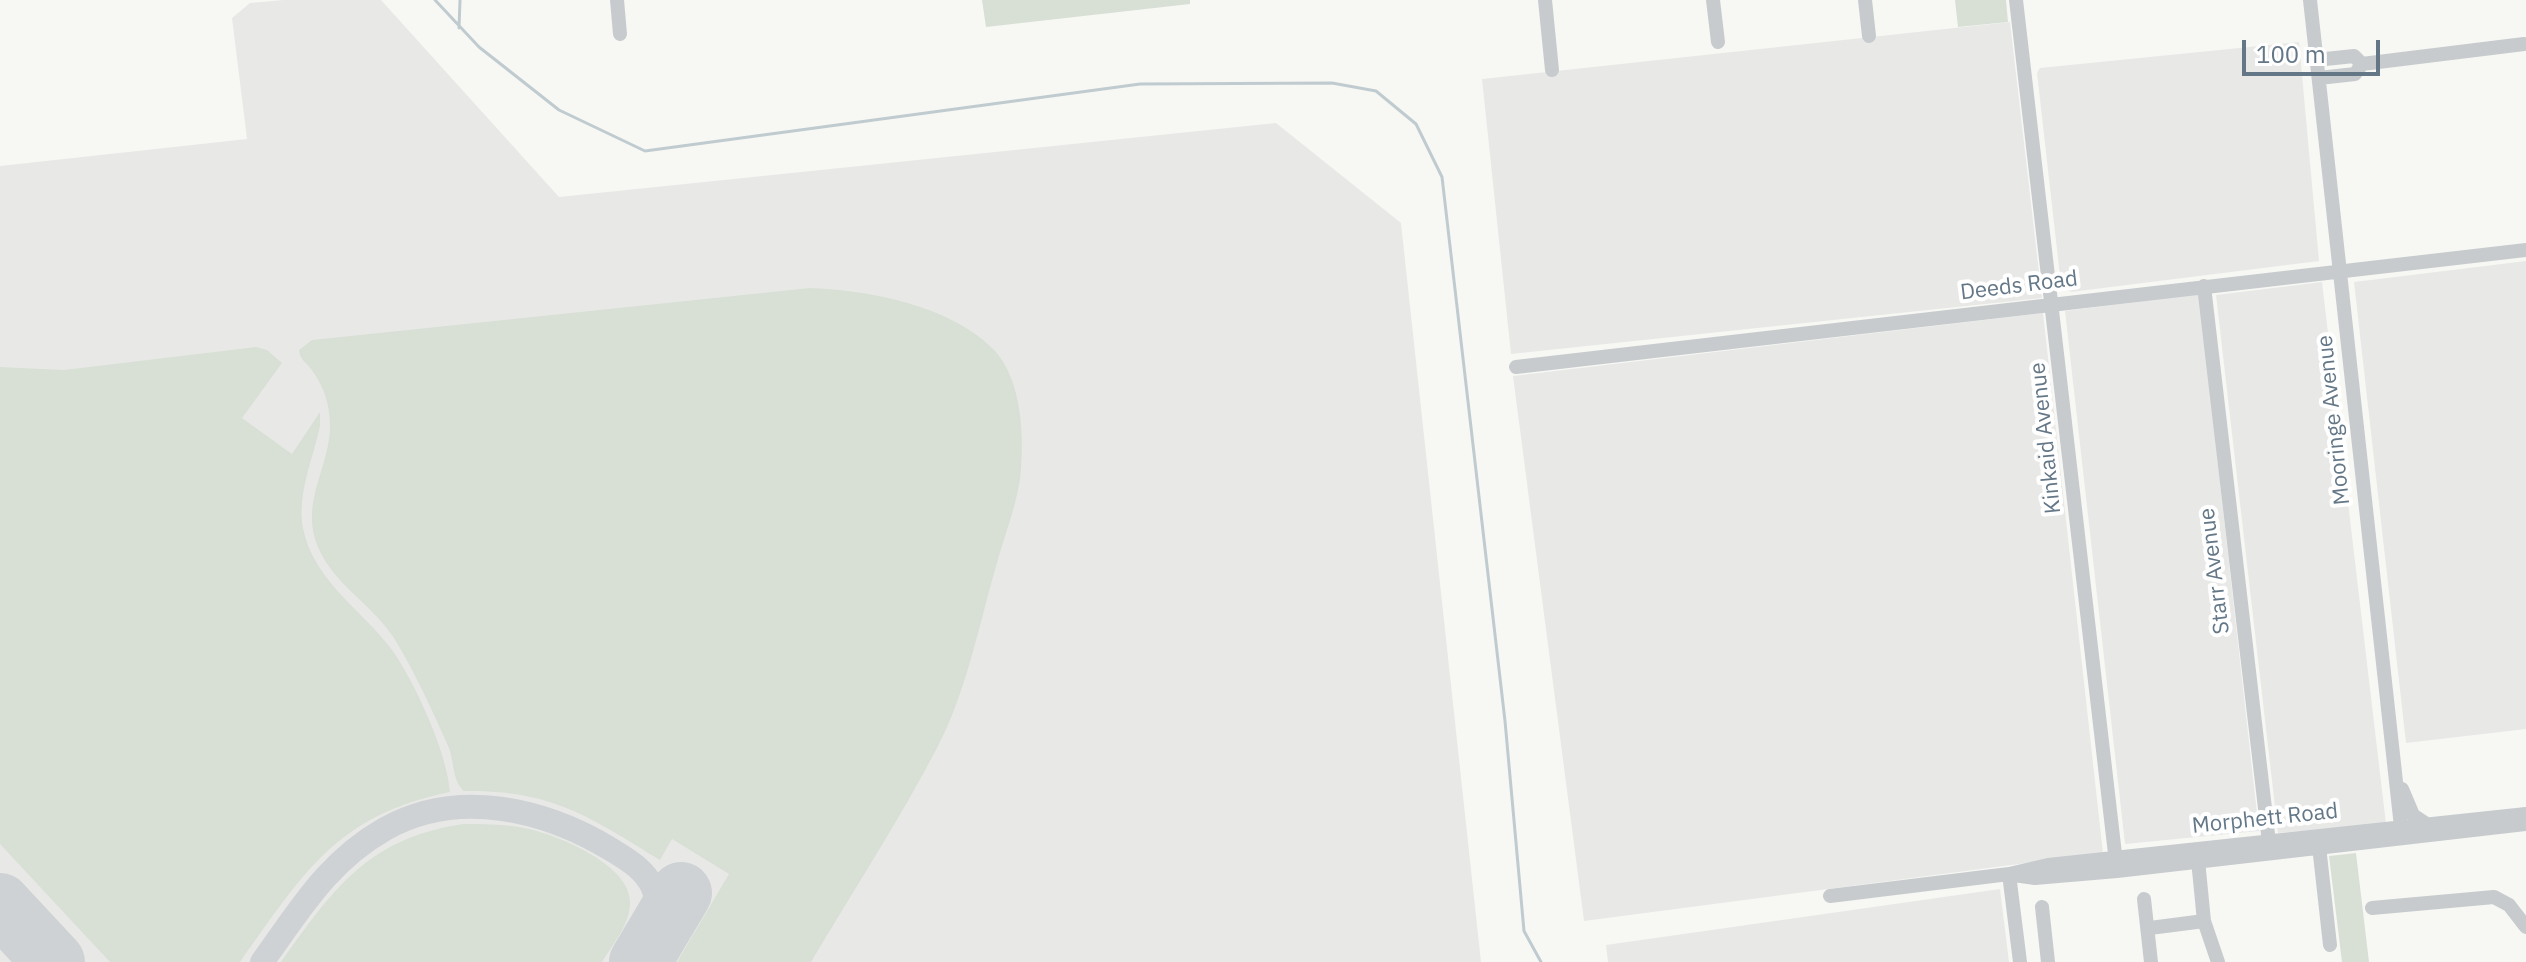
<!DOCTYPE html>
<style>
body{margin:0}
#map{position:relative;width:2526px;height:962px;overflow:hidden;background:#f7f8f4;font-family:"IBM Plex Sans",sans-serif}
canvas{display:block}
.scale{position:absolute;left:2242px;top:40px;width:138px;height:36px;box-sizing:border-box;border:4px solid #647787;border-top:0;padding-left:10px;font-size:24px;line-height:28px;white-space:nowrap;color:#647787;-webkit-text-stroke:6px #fff;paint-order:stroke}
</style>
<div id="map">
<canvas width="2526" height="962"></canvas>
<div class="scale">100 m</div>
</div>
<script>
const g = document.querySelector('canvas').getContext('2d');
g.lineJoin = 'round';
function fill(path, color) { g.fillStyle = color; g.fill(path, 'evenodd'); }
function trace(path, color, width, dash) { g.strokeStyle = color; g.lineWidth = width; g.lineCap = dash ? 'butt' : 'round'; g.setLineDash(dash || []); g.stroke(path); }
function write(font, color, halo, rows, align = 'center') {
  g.font = font + ' "IBM Plex Sans",sans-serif'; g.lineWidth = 8; g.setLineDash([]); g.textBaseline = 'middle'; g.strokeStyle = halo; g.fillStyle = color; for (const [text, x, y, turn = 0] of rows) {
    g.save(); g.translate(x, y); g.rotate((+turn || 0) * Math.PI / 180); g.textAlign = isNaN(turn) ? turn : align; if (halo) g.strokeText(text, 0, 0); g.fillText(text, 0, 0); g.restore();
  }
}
fill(new Path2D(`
 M 283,0 L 381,0 L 559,197 L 1276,123 L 1401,223 L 1481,962 L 0,962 L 0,166 L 247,139 L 232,18 L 250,3 Z
 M 2010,22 L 2042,298 L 1511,354 L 1482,79 Z
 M 2299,42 L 2319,261 L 2071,292 L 2061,285 L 2037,73 L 2040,68 Z
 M 2526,261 L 2526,729 L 2406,743 L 2354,282 Z
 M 2322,282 L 2386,824 L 2278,833 L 2216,295 Z
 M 2199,294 L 2259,831 L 2125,844 L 2065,311 Z
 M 2043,313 L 2103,853 L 1584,921 L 1513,376 Z
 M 2000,889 L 2009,962 L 1608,962 L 1606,945 Z`), '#e8e9e7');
fill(new Path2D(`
 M 982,0 L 1190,0 L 1190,4 L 986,27 Z
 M 1955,0 L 2006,0 L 2008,22 L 1958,27 Z
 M 810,288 C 869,290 954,306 996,352 C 1021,381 1024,433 1021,469 C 1019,500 1005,533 997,563 C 979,624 967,691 937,748 C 899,821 853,891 811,962 L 677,962 L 729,874 L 672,839 L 660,860 C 588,816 552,790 464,791 C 451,779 455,761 448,746 C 433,712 416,675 397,643 C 375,604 329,584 315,539 C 303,498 330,465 330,426 C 330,405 324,386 311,369 C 306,362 300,360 299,350 L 312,340 Z
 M 256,347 L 267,350 L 282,363 L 242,418 L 292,454 L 320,412 L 320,426 C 313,459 297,494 303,528 C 313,579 359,608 389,646 C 413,677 448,754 450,792 C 336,815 303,874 240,962 L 110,962 L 0,844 L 0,367 L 64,370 Z
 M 463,824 C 482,824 500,824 519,827 C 552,832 629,863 630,901 C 631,923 613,944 602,962 L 281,962 C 333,889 368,838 463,824 Z
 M 2356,853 L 2369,962 L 2342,962 L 2329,856 Z`), '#d8e0d5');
trace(new Path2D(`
 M 435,0 L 479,47 L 559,110 L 645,151 L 1140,84 L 1332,83 L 1376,91 L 1416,124 L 1442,177 L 1505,721 L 1524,931 L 1541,962
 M 459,28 L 460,0`), '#c0cbd0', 3);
trace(new Path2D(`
 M 262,962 C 300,910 327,862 385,829 C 458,788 545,809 612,850 C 628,860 644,869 652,886 C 660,904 657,923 653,941`), '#cfd2d4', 24);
trace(new Path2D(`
 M 0,904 L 54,962
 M 640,962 L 681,893`), '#cfd2d4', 62);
trace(new Path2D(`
 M 617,0 L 620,34
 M 1545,0 L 1552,70
 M 1713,0 L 1718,42
 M 1865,0 L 1869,36
 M 2016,0 L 2117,871
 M 2310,0 L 2402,836
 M 2316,60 L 2354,56 L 2362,64
 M 2319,78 L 2355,74 L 2362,64 L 2524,44
 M 2204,286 L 2270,851
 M 1516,367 L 2526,250
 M 2402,789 L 2413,815 L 2425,823
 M 2319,846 L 2330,945
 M 2198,860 L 2204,921 L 2218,962
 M 2009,874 L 2020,962
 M 2014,875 L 2035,878 L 2117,871 L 2526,824
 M 1830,896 L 2009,874 L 2048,865 L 2526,814
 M 2144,899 L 2151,962
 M 2042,907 L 2048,962
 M 2372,908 L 2494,897 L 2509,905 L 2526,927
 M 2150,928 L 2204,921`), '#c7cbce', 14);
write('22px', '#647787', '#fff', [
 ["Deeds Road",2019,286,-7],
 ["Mooringe Avenue",2334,420,-96],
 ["Kinkaid Avenue",2046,438,-96],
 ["Starr Avenue",2215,571,-97],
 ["Morphett Road",2265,819,-6]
]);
</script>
